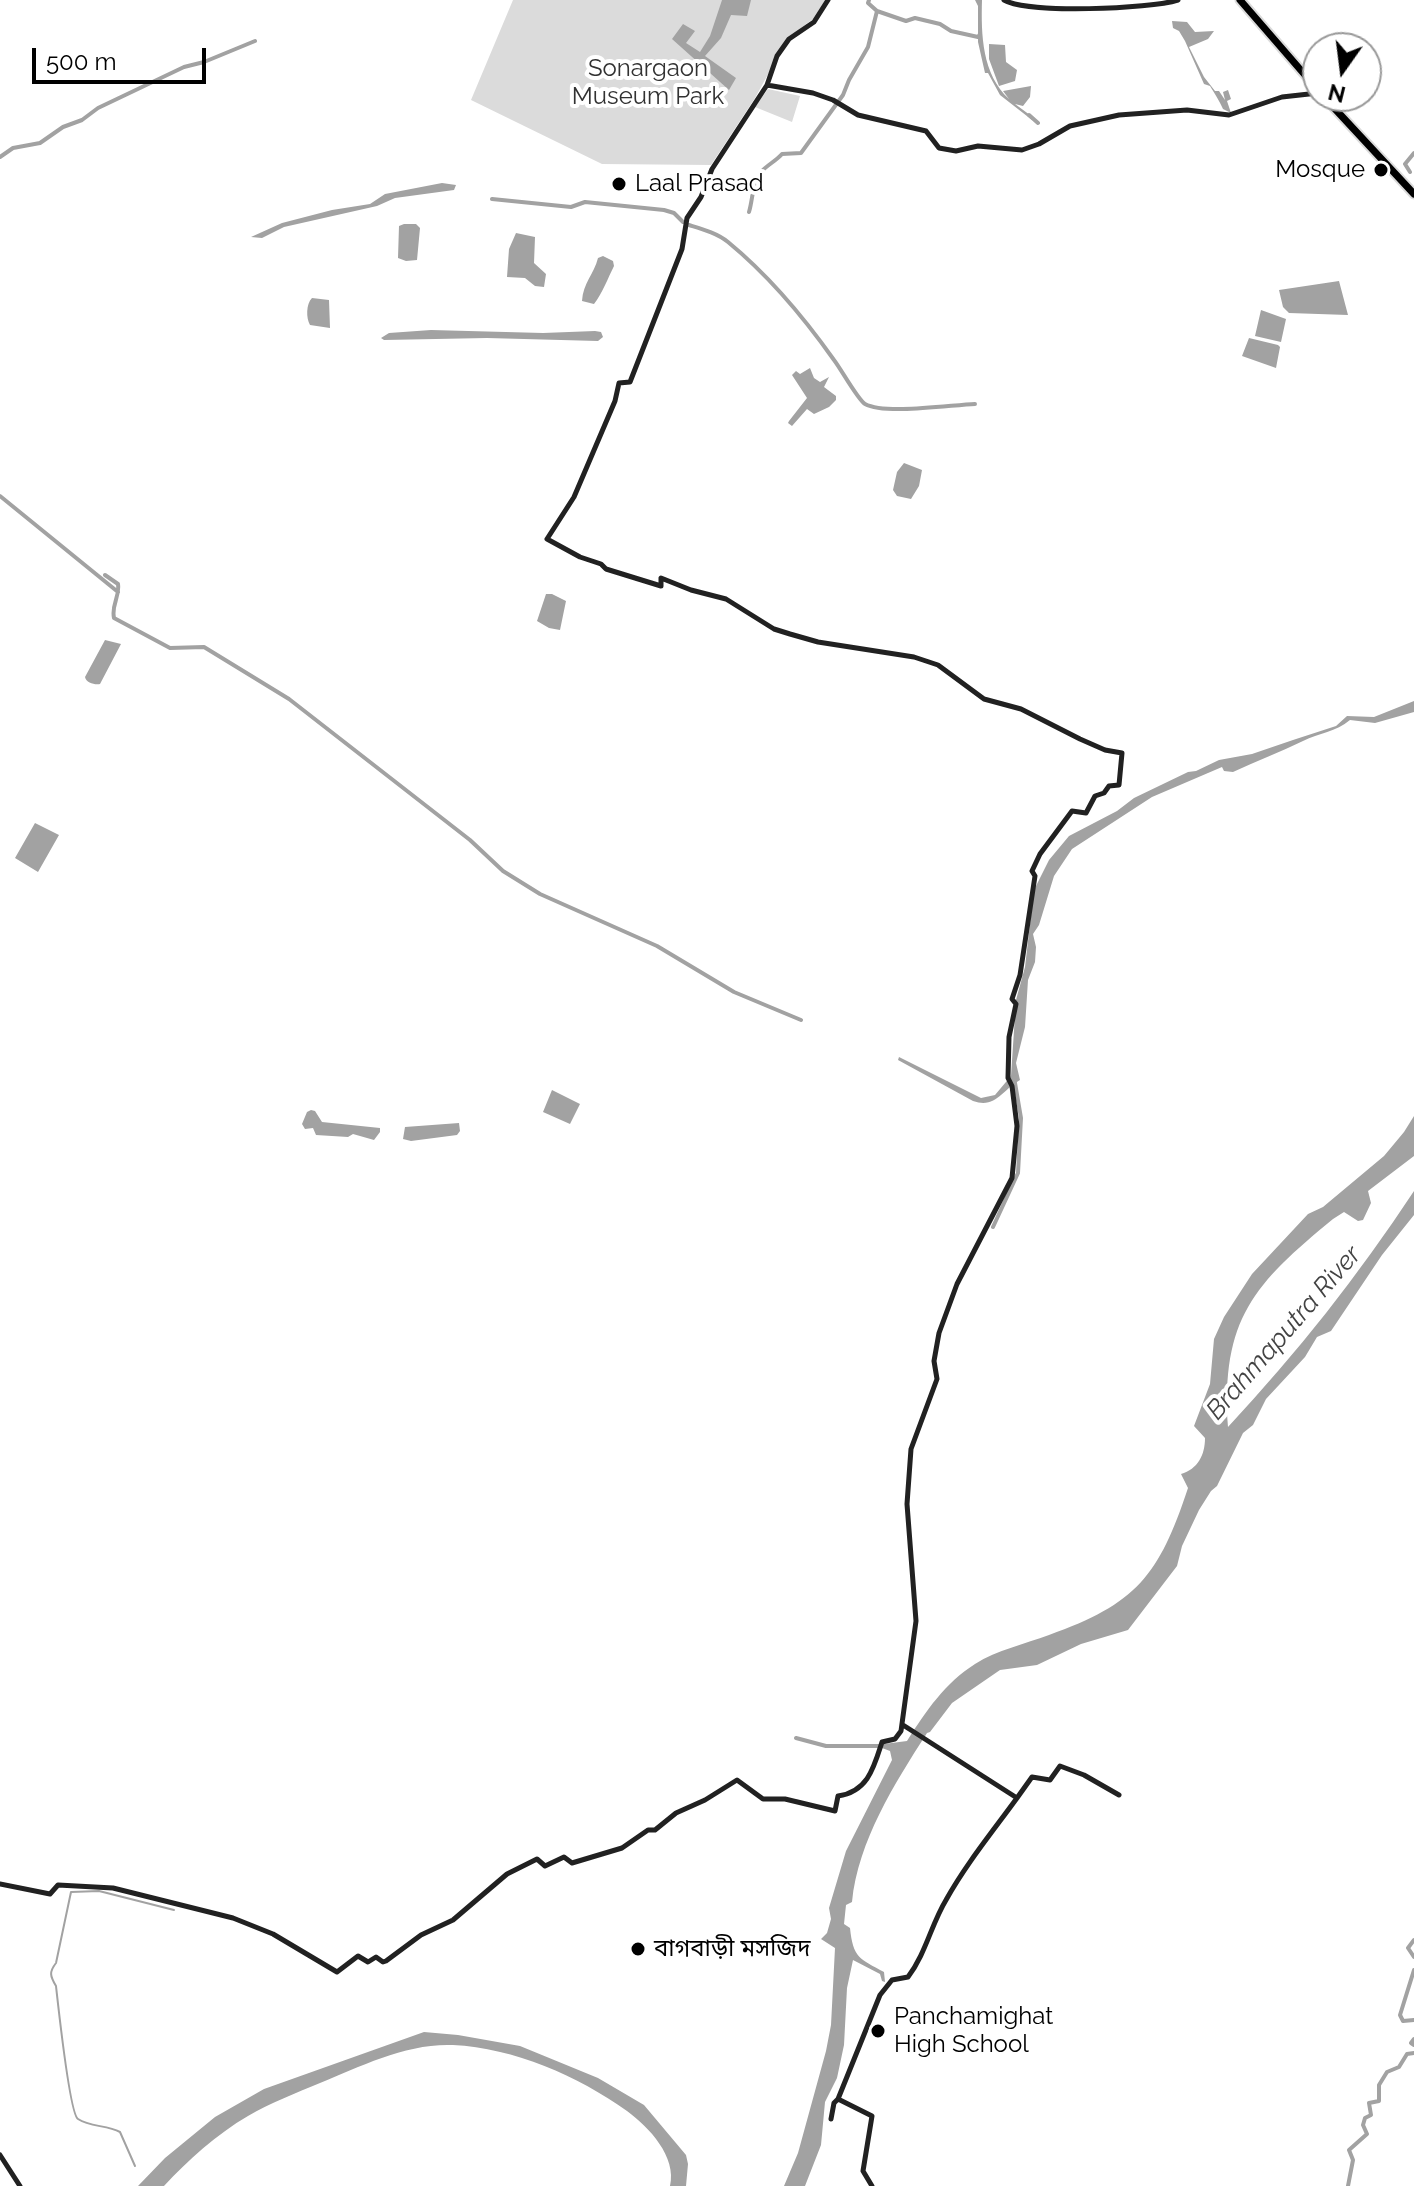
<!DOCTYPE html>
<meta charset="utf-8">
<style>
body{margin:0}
#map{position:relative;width:1414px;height:2186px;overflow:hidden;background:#fff;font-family:Raleway,sans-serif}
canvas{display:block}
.north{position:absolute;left:1302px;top:32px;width:80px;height:80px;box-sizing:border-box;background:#fff;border:2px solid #999;border-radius:50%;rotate:194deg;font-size:22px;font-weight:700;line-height:32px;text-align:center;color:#000}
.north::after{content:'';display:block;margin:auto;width:28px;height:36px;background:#000;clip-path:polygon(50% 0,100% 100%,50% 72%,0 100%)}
.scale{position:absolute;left:32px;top:48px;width:174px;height:36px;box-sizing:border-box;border:4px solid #000;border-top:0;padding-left:10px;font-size:24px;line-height:28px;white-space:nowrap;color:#000;-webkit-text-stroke:6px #fff;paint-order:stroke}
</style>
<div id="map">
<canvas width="1414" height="2186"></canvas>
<div class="north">N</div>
<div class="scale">500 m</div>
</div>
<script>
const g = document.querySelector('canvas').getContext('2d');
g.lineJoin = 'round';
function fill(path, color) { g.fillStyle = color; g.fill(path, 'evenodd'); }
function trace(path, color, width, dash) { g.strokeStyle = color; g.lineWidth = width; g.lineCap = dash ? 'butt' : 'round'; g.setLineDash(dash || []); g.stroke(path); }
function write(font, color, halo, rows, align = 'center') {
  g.font = font + ' Raleway,"Noto Sans Bengali",sans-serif'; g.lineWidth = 8; g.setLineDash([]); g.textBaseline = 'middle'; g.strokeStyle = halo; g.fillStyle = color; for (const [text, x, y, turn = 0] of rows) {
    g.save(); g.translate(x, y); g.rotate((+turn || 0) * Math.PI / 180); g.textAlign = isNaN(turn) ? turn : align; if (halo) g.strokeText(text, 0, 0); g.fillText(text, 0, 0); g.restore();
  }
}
fill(new Path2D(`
 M 513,0 L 825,0 L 813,19 L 788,38 L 755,98 L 711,165 L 602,164 L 471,100 Z
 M 768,89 L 800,96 L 792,122 L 755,107 Z`), '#dbdbdb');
fill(new Path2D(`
 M 722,0 L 751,0 L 747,16 L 731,15 L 721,38 L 705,56 L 736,78 L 729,90 L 672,39 L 683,24 L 695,31 L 686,43 L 700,52 L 710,36 Z
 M 975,0 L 982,0 C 981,35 982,74 1009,99 L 1003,91 L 1031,86 L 1030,97 L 1023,106 L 1015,104 L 1034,118 L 1032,120 L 1000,95 L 988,73 L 985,73 L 978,42 L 978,6 Z
 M 1172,21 L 1187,22 L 1195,32 L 1214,31 L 1208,39 L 1189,47 L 1204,77 L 1215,91 L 1219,91 L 1225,100 L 1223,92 L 1228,90 L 1231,99 L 1227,101 L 1231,113 L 1223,109 C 1219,100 1215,94 1210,86 L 1204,84 L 1185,41 L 1179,31 L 1173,28 Z
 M 989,44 L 1005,45 L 1006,62 L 1017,70 L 1015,81 L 999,86 L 989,59 Z
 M 442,183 L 456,185 L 454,190 L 395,198 L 377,206 L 284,227 L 262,238 L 251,237 L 282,223 L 332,210 L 370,204 L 385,194 Z
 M 404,224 L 416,224 L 420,228 L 417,260 L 406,261 L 398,258 L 399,226 Z
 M 516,233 L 535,237 L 534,263 L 546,274 L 544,287 L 535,286 L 525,278 L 507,277 L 509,249 Z
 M 603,256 L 613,261 L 614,266 C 608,278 602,294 594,304 L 582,301 C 583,283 594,274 598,258 Z
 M 1339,281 L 1348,315 L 1289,313 L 1283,307 L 1279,290 Z
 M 312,298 L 329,300 L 330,328 L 310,325 C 306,318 306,304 312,298 Z
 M 1261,310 L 1286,319 L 1281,342 L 1255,336 Z
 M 431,330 L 543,333 L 595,331 L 601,332 L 603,337 L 598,341 L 487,338 L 384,340 L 381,338 L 389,333 Z
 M 1249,338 L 1278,345 L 1280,347 L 1276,368 L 1242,356 Z
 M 810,368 L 814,378 L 820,382 L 829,377 L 824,387 L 836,396 L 836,400 L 829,407 L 814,414 L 807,409 L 792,426 L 788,423 L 789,421 L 807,398 L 792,375 L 796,371 L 800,374 Z
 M 904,463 L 922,470 L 919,486 L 911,499 L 897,496 L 893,490 L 897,472 Z
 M 546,594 L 552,594 L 566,601 L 560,630 L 549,628 L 537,621 Z
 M 105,640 L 121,644 L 100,684 C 95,685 86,683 85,677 Z
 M 1414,701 L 1414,712 L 1375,723 L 1350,720 C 1336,732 1319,733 1303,741 C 1280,752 1257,761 1233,772 L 1224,771 L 1222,767 L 1152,797 L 1072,849 L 1054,876 L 1039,925 L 1033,934 L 1036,947 L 1035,962 L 1028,980 L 1025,1027 L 1016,1063 L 1020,1080 C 1002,1090 996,1109 973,1101 L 898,1060 L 899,1057 L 981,1098 L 995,1095 L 1011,1076 L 1016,1000 L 1025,967 L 1034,890 L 1049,860 L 1069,836 L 1117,811 L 1134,798 L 1188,772 L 1196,771 L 1219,760 L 1252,754 L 1293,740 L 1336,726 L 1347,716 L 1374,717 Z
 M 35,823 L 59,835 L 38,872 L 15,858 Z
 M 552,1090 L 580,1104 L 570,1124 L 543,1112 Z
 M 311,1110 L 315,1111 L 322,1122 L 380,1128 L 380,1132 L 374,1140 L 353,1134 L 348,1137 L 316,1135 L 313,1128 L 305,1129 L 302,1124 L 307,1112 Z
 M 1414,1116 L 1414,1156 L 1368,1191 L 1371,1203 L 1363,1220 L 1358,1221 L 1344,1212 L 1333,1219 C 1254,1284 1221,1319 1228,1427 C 1297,1353 1358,1276 1414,1191 L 1414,1215 L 1382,1255 L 1331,1331 L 1317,1337 L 1305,1357 L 1266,1399 L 1253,1425 L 1243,1433 L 1217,1486 L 1211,1491 L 1199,1510 L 1182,1546 L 1177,1566 L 1128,1630 L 1081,1644 L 1037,1665 L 1000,1670 L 952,1703 L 930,1732 L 927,1733 C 895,1783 858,1841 852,1902 L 846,1905 L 844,1924 L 850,1928 C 853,1958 860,1959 884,1972 L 885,1982 L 882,1981 L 880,1974 L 853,1960 L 847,1988 L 844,2045 L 837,2078 L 825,2102 L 821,2145 L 805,2186 L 784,2186 L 798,2153 L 826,2051 L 831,2025 L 835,1948 L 821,1939 L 827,1933 L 831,1919 L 829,1908 L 846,1851 L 892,1760 L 890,1751 L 882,1748 L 884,1744 L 907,1741 C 926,1711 945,1683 975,1664 C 997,1650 1025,1644 1049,1635 C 1136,1604 1159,1576 1188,1488 L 1181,1474 C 1198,1469 1205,1455 1205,1438 L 1194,1426 L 1210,1384 L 1214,1339 L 1224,1317 L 1252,1274 L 1308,1214 L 1323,1207 L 1384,1156 L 1404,1132 Z
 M 459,1123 L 460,1131 L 457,1135 L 411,1141 L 403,1139 L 405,1127 Z
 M 424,2032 L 458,2035 L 520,2046 L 598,2078 L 644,2105 L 686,2155 L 688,2164 L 686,2186 L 670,2186 C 677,2157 649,2127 627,2111 C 578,2076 514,2048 453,2045 C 407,2043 361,2066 320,2083 C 296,2093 270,2103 248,2116 C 217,2134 188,2160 164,2186 L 138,2186 L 165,2158 L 215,2117 L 264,2089 Z`), '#a2a2a2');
trace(new Path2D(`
 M 135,2166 L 120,2132 C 107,2125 90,2127 78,2119 C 70,2114 58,2004 56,1986 C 50,1976 49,1972 56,1963 L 71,1892 L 99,1891 L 174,1910`), '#a2a2a2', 2);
trace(new Path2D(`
 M 877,11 L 906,21 L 915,18 L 940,24 L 951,31 L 978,37 L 980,34
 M 1029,115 L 1038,123
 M 0,157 L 13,148 L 40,143 L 63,127 L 82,120 L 98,108 L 184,67 L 204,62 L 255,41
 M 1410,172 L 1405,164 L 1414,153
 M 492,199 L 571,207 L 585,202 L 664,210 L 674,213 L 683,222
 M 749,212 C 753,199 752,183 761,172 C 767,165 776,161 782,154 L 801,153 L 843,95 L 849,80 L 868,47 L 877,11 L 868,3 L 869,0
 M 689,225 C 702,229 717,233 728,242 C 767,274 805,319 834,360 C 841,369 858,400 865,404 C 885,415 950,405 975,404
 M 0,496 L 118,592
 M 105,575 L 118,584 C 120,597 111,605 114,618 L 170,648 L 204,647 L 289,699 L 470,840 L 503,871 L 540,894 L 657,946 L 734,992 L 801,1020
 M 993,1227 L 1018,1173 L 1021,1118 L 1014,1077
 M 796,1738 L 826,1746 L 883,1746
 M 1414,1940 L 1408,1948 L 1414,1957
 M 1414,1970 L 1400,2015 L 1403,2021 L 1414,2020
 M 1414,2039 L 1411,2043 L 1414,2045
 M 1348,2186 L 1353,2160 L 1349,2150 L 1367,2134 L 1363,2125 L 1365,2118 L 1371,2115 L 1369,2103 L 1379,2101 L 1379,2085 L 1387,2072 L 1399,2067 L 1407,2054 L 1414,2053`), '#a2a2a2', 4);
const highway = new Path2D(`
 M 1240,0 L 1318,90
 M 1323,96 L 1414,194`);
trace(highway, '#dbdbdb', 11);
trace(new Path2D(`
 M 1004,0 C 1028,14 1149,9 1178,0
 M 767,85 L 813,93 L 833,100 L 858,115 L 926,131 L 939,148 L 956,151 L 978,146 L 1022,150 L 1039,144 L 1070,126 L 1119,115 L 1187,110 L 1229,115 L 1282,97 L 1318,93
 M 903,1725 L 1017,1798 L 1032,1777 L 1050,1780 L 1060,1766 L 1084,1775 L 1119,1795
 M 0,1884 L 50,1894 L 58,1885 L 113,1888 L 233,1918 L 273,1934 L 337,1972 L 358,1956 L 368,1962 L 376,1957 L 383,1962 L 386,1961 L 421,1935 L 453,1920 L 507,1874 L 537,1859 L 545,1866 L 564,1857 L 572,1863 L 622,1848 L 648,1830 L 655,1830 L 676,1813 L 705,1800 L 737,1780 L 763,1799 L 785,1799 L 835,1811 L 838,1796 C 868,1792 874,1767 882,1742 L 895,1739 L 901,1731 L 916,1621 L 907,1504 L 911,1449 L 937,1379 L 934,1361 L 939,1333 L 957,1284 L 1012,1178 L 1017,1126 L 1012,1086 L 1008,1078 L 1009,1037 L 1016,1004 L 1012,999 L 1020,975 L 1035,876 L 1032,871 L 1040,854 L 1072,811 L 1086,813 L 1095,796 L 1104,793 L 1109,786 L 1119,785 L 1122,753 L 1105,750 L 1080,739 L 1021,709 L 984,699 L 938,665 L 914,657 L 818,642 L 790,634 L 774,629 L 726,599 L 691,590 L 661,578 L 661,586 L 606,569 L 601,564 L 580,557 L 547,539 L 574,497 L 615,401 L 619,383 L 630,382 L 682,249 L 687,218 L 701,197 L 712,169 L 767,85 L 777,56 L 789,39 L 814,22 L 828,0
 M 838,2099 L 872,2116 L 863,2171 L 872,2186
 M 831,2119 L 834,2103 L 838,2099 L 880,1995 L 892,1980 L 908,1977 C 926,1953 931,1925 946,1900 C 966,1864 993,1831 1017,1798
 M 0,2155 L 20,2186`), '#212121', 5);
trace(highway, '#000', 7);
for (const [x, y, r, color] of [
 [1381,170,8,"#000"],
 [619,184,8,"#000"],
 [638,1949,8,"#000"],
 [878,2031,8,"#000"]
]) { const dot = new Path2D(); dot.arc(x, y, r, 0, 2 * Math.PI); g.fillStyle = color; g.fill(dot); trace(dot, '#fff', 3); }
write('24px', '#323232', '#fff', [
 ["Sonargaon",648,69],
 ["Museum Park",648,97]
]);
write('24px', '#000', '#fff', [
 ["Mosque",1365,170,"right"],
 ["Laal Prasad",635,184],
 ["বাগবাড়ী মসজিদ",654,1949],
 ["Panchamighat",894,2017],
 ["High School",894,2045]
], 'left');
write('italic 26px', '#434343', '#fff', [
 ["Brahmaputra River",1284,1333,-49]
]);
</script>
